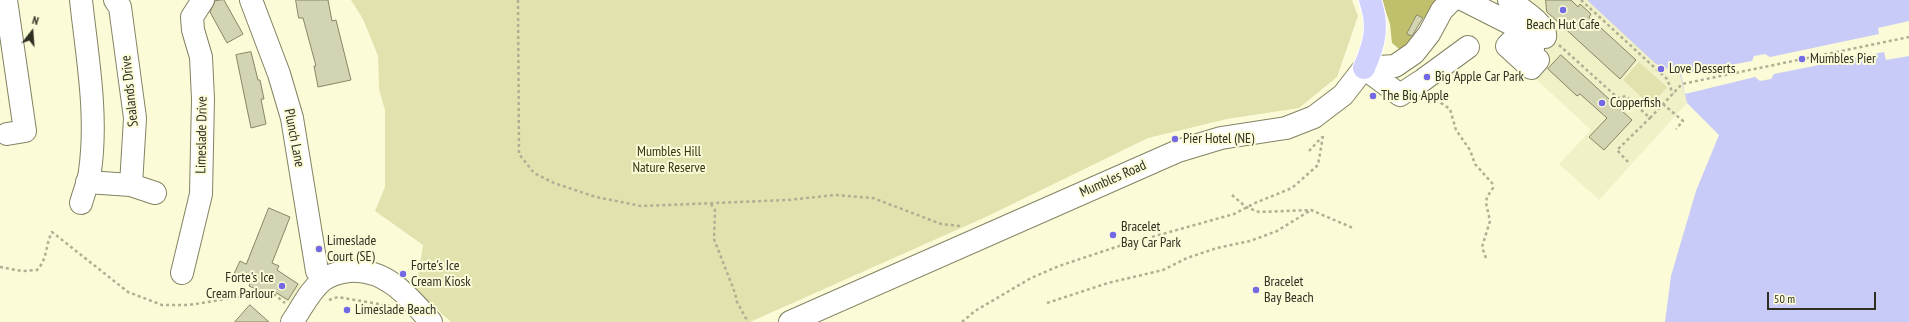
<!DOCTYPE html>
<style>
body{margin:0}
#map{position:relative;width:1909px;height:322px;overflow:hidden;background:#fbfbd8;font-family:"PT Sans Narrow",sans-serif}
canvas{display:block}
.north{position:absolute;left:12px;top:12px;width:40px;height:40px;-webkit-text-stroke:3px #fbfbd8;paint-order:stroke;rotate:17deg;font-size:11px;font-weight:700;line-height:16px;text-align:center;color:#2f2f22}
.north::after{content:'';display:block;margin:auto;width:14px;height:18px;background:#2f2f22;clip-path:polygon(50% 0,100% 100%,50% 72%,0 100%)}
.scale{position:absolute;left:1767px;top:292px;width:109px;height:18px;box-sizing:border-box;border:2px solid #2f2f22;border-top:0;padding-left:5px;font-size:12px;line-height:14px;white-space:nowrap;color:#2f2f22;-webkit-text-stroke:3px #fbfbd8;paint-order:stroke}
</style>
<div id="map">
<canvas width="1909" height="322"></canvas>
<div class="north">N</div>
<div class="scale">50 m</div>
</div>
<script>
const g = document.querySelector('canvas').getContext('2d');
g.lineJoin = 'round';
function fill(path, color) { g.fillStyle = color; g.fill(path, 'evenodd'); }
function trace(path, color, width, dash) { g.strokeStyle = color; g.lineWidth = width; g.lineCap = dash ? 'butt' : 'round'; g.setLineDash(dash || []); g.stroke(path); }
function write(font, color, halo, rows, align = 'center') {
  g.font = font + ' "PT Sans Narrow",sans-serif'; g.lineWidth = 4; g.setLineDash([]); g.textBaseline = 'middle'; g.strokeStyle = halo; g.fillStyle = color; for (const [text, x, y, turn = 0] of rows) {
    g.save(); g.translate(x, y); g.rotate((+turn || 0) * Math.PI / 180); g.textAlign = isNaN(turn) ? turn : align; if (halo) g.strokeText(text, 0, 0); g.fillText(text, 0, 0); g.restore();
  }
}
fill(new Path2D(`
 M 1497,0 L 1587,0 L 1681,74 L 1687,103 L 1599,200 L 1559,164 L 1591,130 L 1536,79 L 1548,65 L 1542,57 L 1531,29 L 1495,3 Z
 M 282,273 L 301,284 L 294,306 L 272,292 Z`), '#f0f1c6');
fill(new Path2D(`
 M 351,0 L 1352,0 L 1358,16 L 1337,77 L 1299,108 L 1227,119 L 1148,138 L 988,216 L 750,322 L 451,322 L 416,290 L 423,245 L 375,211 L 385,187 L 385,110 L 379,89 L 378,56 L 363,19 Z
 M 1639,62 L 1667,87 L 1651,106 L 1623,80 Z`), '#e2e2af');
fill(new Path2D(`
 M 1382,0 L 1436,0 L 1429,21 L 1417,15 L 1407,33 L 1412,36 L 1412,41 L 1404,53 L 1392,43 L 1390,24 Z`), '#c0bf6c');
fill(new Path2D(`
 M 1587,0 L 1909,0 L 1909,322 L 1665,322 L 1671,276 L 1696,191 L 1719,135 L 1687,103 L 1680,74 L 1656,64 Z`), '#c8caf8');
fill(new Path2D(`
 M 1909,21 L 1909,56 L 1886,60 L 1884,52 L 1774,74 L 1771,79 L 1760,81 L 1755,77 L 1685,94 L 1681,74 L 1752,61 L 1754,56 L 1765,54 L 1770,57 L 1879,34 L 1878,28 Z`), '#fbfbd8');
const building = new Path2D(`
 M 224,0 L 243,34 L 227,43 L 210,12 L 215,1 Z
 M 296,0 L 328,0 L 332,21 L 336,20 L 351,80 L 318,87 L 314,66 L 316,66 L 303,18 L 299,18 Z
 M 1546,0 L 1571,0 L 1578,7 L 1580,4 L 1591,14 L 1589,17 L 1636,60 L 1620,79 L 1547,12 Z
 M 1417,15 L 1423,18 L 1412,36 L 1407,34 Z
 M 251,52 L 258,80 L 260,80 L 264,99 L 261,99 L 266,124 L 251,128 L 236,55 Z
 M 1561,55 L 1632,120 L 1604,150 L 1589,137 L 1607,118 L 1580,94 L 1577,96 L 1548,69 Z
 M 269,208 L 290,217 L 272,263 L 279,266 L 277,270 L 298,284 L 288,300 L 270,289 L 268,294 L 249,286 L 250,283 L 233,276 L 240,261 L 246,264 Z
 M 250,305 L 269,322 L 235,322 Z`);
fill(building, '#d3d4b2');
trace(building, '#868667', 1);
const minor = new Path2D(`
 M 6,0 L 25,131 L 7,134
 M 115,0 L 120,7 L 135,118 L 131,185
 M 251,0 L 279,74 L 292,118 L 317,271 L 323,280
 M 1464,0 L 1537,37 L 1545,37 C 1548,25 1519,8 1509,0
 M 1514,39 L 1521,46 L 1524,42 L 1533,50 L 1530,53 L 1538,60 L 1531,68 L 1507,46 Z
 M 1364,68 L 1400,95 L 1423,80 L 1468,47
 M 1364,68 L 1395,66 L 1414,53 L 1429,34 L 1442,10 L 1452,0
 M 87,182 L 131,185 L 155,193
 M 81,203 C 84,192 89,181 90,171 C 98,114 87,56 81,0
 M 182,273 L 201,194 L 203,99 L 201,57 L 193,30 L 192,17 L 203,0
 M 292,322 C 302,308 309,291 323,280 C 330,275 341,272 349,271 C 386,268 409,297 431,322
 M 790,322 L 1178,151 L 1221,138 L 1286,128 L 1314,117 L 1343,95 L 1364,68`);
const major = new Path2D(`
 M 1364,68 C 1375,43 1379,26 1370,0`);
trace(minor, '#838364', 24);
trace(major, '#fff', 24);
trace(new Path2D(`
 M 518,0 L 519,154 L 534,173 L 554,183 L 596,197 L 641,206 L 788,200 L 835,195 L 873,198 L 941,224 L 960,226
 M 1581,0 L 1667,79 L 1673,94
 M 1559,45 L 1618,98 L 1626,96 L 1650,118 L 1682,84 L 1909,37
 M 1434,93 L 1441,103 L 1450,109 L 1456,130 L 1470,150 L 1475,164 L 1492,183 L 1493,188 L 1487,197 L 1486,203 L 1490,221 L 1482,247 L 1486,258
 M 1663,104 L 1683,121 L 1676,129
 M 1309,151 L 1322,137
 M 1628,162 L 1617,150 L 1650,118
 M 1232,195 L 1246,207 L 1259,212 L 1311,210 L 1353,228
 M 711,204 L 715,210 L 714,239 L 735,293 L 737,302 L 748,322
 M 0,267 L 22,271 L 37,270 C 48,259 45,245 52,232 L 128,292 L 162,305 L 189,305 L 245,296 L 275,295 L 285,303
 M 329,300 L 338,297 L 390,306
 M 1047,303 L 1108,283 L 1163,270 L 1187,258 L 1217,248 L 1250,241 L 1277,231 L 1311,210
 M 962,322 L 975,311 L 1031,278 L 1059,266 L 1116,247 L 1234,214 L 1255,203 L 1292,188 L 1318,165 L 1323,136`), '#afaf94', 2.5, [3, 3]);
trace(minor, '#fff', 22);
trace(major, '#d1d1fd', 22);
for (const [x, y, r, color] of [
 [1563,10,4,"#7369e4"],
 [1802,59,4,"#7369e4"],
 [1661,69,4,"#7369e4"],
 [1427,77,4,"#7369e4"],
 [1373,96,4,"#7369e4"],
 [1602,103,4,"#7369e4"],
 [1175,139,4,"#7369e4"],
 [1113,235,4,"#7369e4"],
 [319,249,4,"#7369e4"],
 [403,274,4,"#7369e4"],
 [282,286,4,"#7369e4"],
 [1256,290,4,"#7369e4"],
 [347,310,4,"#7369e4"]
]) { const dot = new Path2D(); dot.arc(x, y, r, 0, 2 * Math.PI); g.fillStyle = color; g.fill(dot); trace(dot, '#fbfbd8', 1.5); }
write('14px', '#2f2f22', '#fbfbd8', [
 ["Beach Hut Cafe",1563,25,"center"],
 ["Mumbles Pier",1810,59],
 ["Love Desserts",1669,69],
 ["Big Apple Car Park",1435,77],
 ["The Big Apple",1381,96],
 ["Copperfish",1610,103],
 ["Pier Hotel (NE)",1183,139],
 ["Bracelet",1121,227],
 ["Bay Car Park",1121,243],
 ["Limeslade",327,241],
 ["Court (SE)",327,257],
 ["Forte's Ice",411,266],
 ["Cream Kiosk",411,282],
 ["Forte's Ice",274,278,"right"],
 ["Cream Parlour",274,294,"right"],
 ["Bracelet",1264,282],
 ["Bay Beach",1264,298],
 ["Limeslade Beach",355,310]
], 'left');
write('14px', '#2f2f22', '#fbfbd8', [
 ["Sealands Drive",130,91,-96],
 ["Limeslade Drive",202,135,-89],
 ["Plunch Lane",294,138,79],
 ["Mumbles Road",1113,179,-24]
]);
write('14px', '#363511', '#fbfbd8', [
 ["Mumbles Hill",669,152],
 ["Nature Reserve",669,168]
]);
</script>
